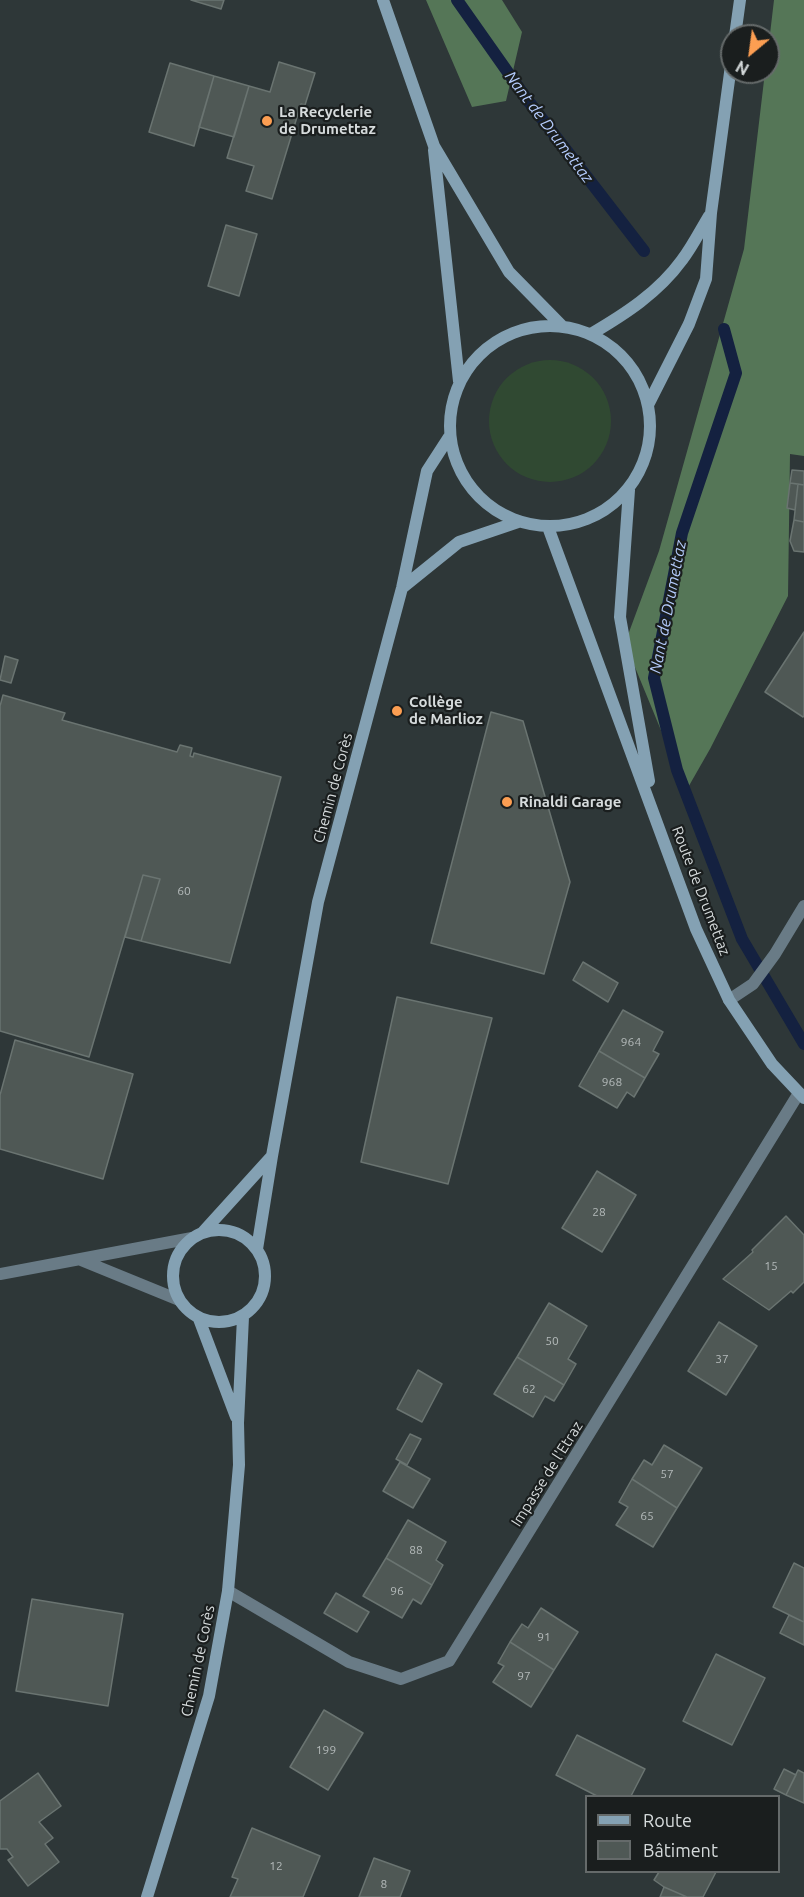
<!DOCTYPE html>
<meta charset="utf-8">
<style>
body{margin:0}
#map{position:relative;width:804px;height:1897px;overflow:hidden;background:#2e3738;font-family:Ubuntu,sans-serif}
canvas{display:block}
.legend{position:absolute;left:585px;top:1795px;width:195px;height:78px;box-sizing:border-box;background:#1a1e1e;border:2px solid #656a6a;margin:0;padding:8px 10px;list-style:none;font-size:18px;color:#d6dbdc}
.legend li{display:flex;align-items:center;gap:12px;height:30px}
.legend b{width:30px;border:2px solid #656a6a}
.north{position:absolute;left:720px;top:24px;width:60px;height:60px;box-sizing:border-box;background:#1a1e1e;border:2px solid #656a6a;border-radius:50%;rotate:209deg;font-size:16px;font-weight:700;line-height:24px;text-align:center;color:#d6dbdc}
.north::after{content:'';display:block;margin:auto;width:21px;height:27px;background:#fc9e52;clip-path:polygon(50% 0,100% 100%,50% 72%,0 100%)}
</style>
<div id="map">
<canvas width="804" height="1897"></canvas>
<ul class="legend">
<li><b style="height:8px;background:#84a1b3"></b>Route</li>
<li><b style="height:16px;background:#4f5855"></b>Bâtiment</li>
</ul>
<div class="north">N</div>
</div>
<script>
const g = document.querySelector('canvas').getContext('2d');
g.lineJoin = 'round';
function fill(path, color) { g.fillStyle = color; g.fill(path, 'evenodd'); }
function trace(path, color, width, dash) { g.strokeStyle = color; g.lineWidth = width; g.lineCap = dash ? 'butt' : 'round'; g.setLineDash(dash || []); g.stroke(path); }
function write(font, color, halo, rows, align = 'center') {
  g.font = font + ' Ubuntu,sans-serif'; g.lineWidth = 4.5; g.setLineDash([]); g.textBaseline = 'middle'; g.strokeStyle = halo; g.fillStyle = color; for (const [text, x, y, turn = 0] of rows) {
    g.save(); g.translate(x, y); g.rotate((+turn || 0) * Math.PI / 180); g.textAlign = isNaN(turn) ? turn : align; if (halo) g.strokeText(text, 0, 0); g.fillText(text, 0, 0); g.restore();
  }
}
fill(new Path2D(`
 M489 421a61 61 0 1 1 122 0a61 61 0 1 1-122 0Z`), '#304932');
fill(new Path2D(`
 M 426,0 L 502,0 L 522,32 L 506,101 L 472,107 Z
 M 774,0 L 804,0 L 804,456 L 790,454 L 788,596 L 710,749 L 686,791 L 625,643 L 659,551 L 744,249 L 765,72 L 768,72 L 768,51 Z`), '#557657');
trace(new Path2D(`
 M 457,0 L 526,98 L 644,251
 M 724,329 L 736,373 L 682,533 L 654,678 L 677,770 L 742,939 L 804,1044`), '#142140', 12);
const building = new Path2D(`
 M 191,0 L 224,0 L 221,9 Z
 M 279,62 L 315,73 L 305,105 L 301,104 L 272,199 L 246,191 L 254,166 L 227,158 L 249,86 L 270,92 Z
 M 170,63 L 214,76 L 194,146 L 149,132 Z
 M 214,76 L 249,86 L 234,137 L 199,127 Z
 M 226,225 L 257,234 L 239,296 L 208,286 Z
 M 792,470 L 804,471 L 804,485 L 790,483 Z
 M 790,483 L 798,484 L 795,510 L 787,508 Z
 M 798,484 L 804,485 L 804,522 L 794,520 Z
 M 794,520 L 804,522 L 804,552 L 794,551 L 790,541 Z
 M 804,632 L 804,716 L 803,717 L 765,692 Z
 M 5,656 L 18,660 L 11,683 L 0,680 Z
 M 3,695 L 65,713 L 62,720 L 177,752 L 180,745 L 192,748 L 190,756 L 193,757 L 194,753 L 281,777 L 230,963 L 141,941 L 160,879 L 143,875 L 89,1057 L 0,1031 L 0,706 Z
 M 491,712 L 523,721 L 570,882 L 544,974 L 431,943 Z
 M 143,875 L 160,879 L 141,941 L 125,937 Z
 M 583,962 L 618,983 L 608,1002 L 573,980 Z
 M 397,997 L 492,1018 L 448,1184 L 361,1162 Z
 M 623,1010 L 663,1032 L 653,1051 L 659,1054 L 645,1078 L 599,1051 Z
 M 15,1040 L 133,1074 L 103,1179 L 0,1149 L 0,1095 Z
 M 599,1051 L 645,1078 L 634,1097 L 627,1092 L 617,1108 L 579,1086 Z
 M 597,1171 L 636,1195 L 602,1252 L 562,1228 Z
 M 786,1216 L 804,1235 L 804,1282 L 793,1293 L 791,1291 L 769,1310 L 723,1279 L 753,1252 L 752,1250 Z
 M 549,1303 L 587,1326 L 568,1359 L 576,1364 L 564,1385 L 517,1357 Z
 M 719,1322 L 757,1346 L 726,1395 L 688,1371 Z
 M 517,1357 L 564,1385 L 554,1401 L 545,1396 L 533,1417 L 494,1394 Z
 M 418,1370 L 442,1384 L 422,1422 L 397,1409 Z
 M 410,1434 L 421,1439 L 407,1465 L 396,1459 Z
 M 664,1445 L 702,1468 L 677,1508 L 632,1479 L 644,1460 L 652,1465 Z
 M 400,1462 L 430,1479 L 413,1508 L 383,1491 Z
 M 632,1479 L 677,1508 L 653,1547 L 616,1525 L 628,1507 L 619,1502 Z
 M 408,1520 L 446,1542 L 436,1560 L 443,1565 L 432,1585 L 386,1558 Z
 M 386,1558 L 432,1585 L 421,1604 L 413,1599 L 402,1618 L 363,1596 Z
 M 794,1563 L 804,1568 L 804,1622 L 773,1607 Z
 M 336,1593 L 369,1612 L 357,1632 L 324,1613 Z
 M 32,1599 L 123,1614 L 108,1706 L 16,1691 Z
 M 541,1608 L 578,1632 L 554,1670 L 510,1642 L 522,1624 L 528,1628 Z
 M 789,1615 L 804,1622 L 804,1645 L 780,1633 Z
 M 510,1642 L 554,1670 L 531,1707 L 493,1682 L 504,1666 L 498,1663 Z
 M 716,1654 L 765,1678 L 732,1745 L 683,1721 Z
 M 324,1710 L 363,1733 L 328,1790 L 290,1767 Z
 M 577,1735 L 645,1769 L 631,1796 L 597,1796 L 556,1775 Z
 M 784,1769 L 796,1775 L 786,1795 L 774,1789 Z
 M 798,1770 L 804,1773 L 804,1803 L 786,1795 Z
 M 38,1773 L 61,1806 L 39,1822 L 53,1838 L 45,1844 L 59,1862 L 28,1886 L 8,1860 L 13,1857 L 7,1849 L 0,1849 L 0,1801 Z
 M 252,1828 L 320,1856 L 303,1897 L 230,1897 L 238,1879 L 232,1877 Z
 M 374,1858 L 410,1871 L 400,1897 L 359,1897 Z
 M 659,1872 L 716,1872 L 703,1897 L 687,1897 L 664,1887 L 654,1880 Z
 M 664,1887 L 687,1897 L 660,1897 Z`);
fill(building, '#4f5855');
trace(building, '#6a7471', 1.5);
trace(new Path2D(`
 M 729,1000 L 753,984 L 775,954 L 804,906
 M 81,1260 L 179,1300
 M 0,1274 L 192,1238
 M 228,1591 L 349,1662 L 401,1679 L 449,1661 L 799,1093`), '#697b86', 12);
trace(new Path2D(`
 M 383,0 L 434,146 L 509,272 L 562,326
 M 735,36 L 740,0
 M 434,150 L 459,381
 M450 426a100 100 0 1 1 200 0a100 100 0 1 1-200 0Z
 M 591,334 C 625,314 658,293 682,260 C 692,247 700,231 709,216
 M 649,403 L 689,324 L 706,279 L 711,213 L 732,58
 M 629,490 L 620,617 L 649,781
 M 548,527 L 696,929 L 729,1000 L 772,1064 L 804,1098
 M 402,588 L 459,542 L 518,522
 M173 1276a46 46 0 1 1 92 0a46 46 0 1 1-92 0Z
 M 203,1232 L 271,1157
 M 257,1249 L 272,1156 L 318,902 L 402,588 L 427,471 L 449,437
 M 199,1319 L 236,1417
 M 147,1897 L 209,1696 L 228,1591 L 239,1465 L 238,1423 L 243,1317`), '#84a1b3', 12);
for (const [x, y, r, color] of [
 [267,121,6,"#fc9e52"],
 [397,711,6,"#fc9e52"],
 [507,802,6,"#fc9e52"]
]) { const dot = new Path2D(); dot.arc(x, y, r, 0, 2 * Math.PI); g.fillStyle = color; g.fill(dot); trace(dot, '#1a1e1e', 2); }
write('12px', '#b4baba', null, [
 ["60",184,891],
 ["964",631,1042],
 ["968",612,1082],
 ["28",599,1212],
 ["15",771,1266],
 ["50",552,1341],
 ["37",722,1359],
 ["62",529,1389],
 ["57",667,1474],
 ["65",647,1516],
 ["88",416,1550],
 ["96",397,1591],
 ["91",544,1637],
 ["97",524,1676],
 ["199",326,1750],
 ["12",276,1866],
 ["8",384,1884]
]);
write('bold 15px', '#d6dbdc', '#1a1e1e', [
 ["La Recyclerie",279,112],
 ["de Drumettaz",279,129],
 ["Collège",409,702],
 ["de Marlioz",409,719],
 ["Rinaldi Garage",519,802]
], 'left');
write('15px', '#d6dbdc', '#1a1e1e', [
 ["Chemin de Corès",333,788,-75],
 ["Route de Drumettaz",701,891,69],
 ["Impasse de l'Etraz",547,1474,-58],
 ["Chemin de Corès",198,1661,-78]
]);
write('italic 16px', '#b4cbfc', '#1a1e1e', [
 ["Nant de Drumettaz",549,127,53],
 ["Nant de Drumettaz",668,607,-79]
]);
</script>
